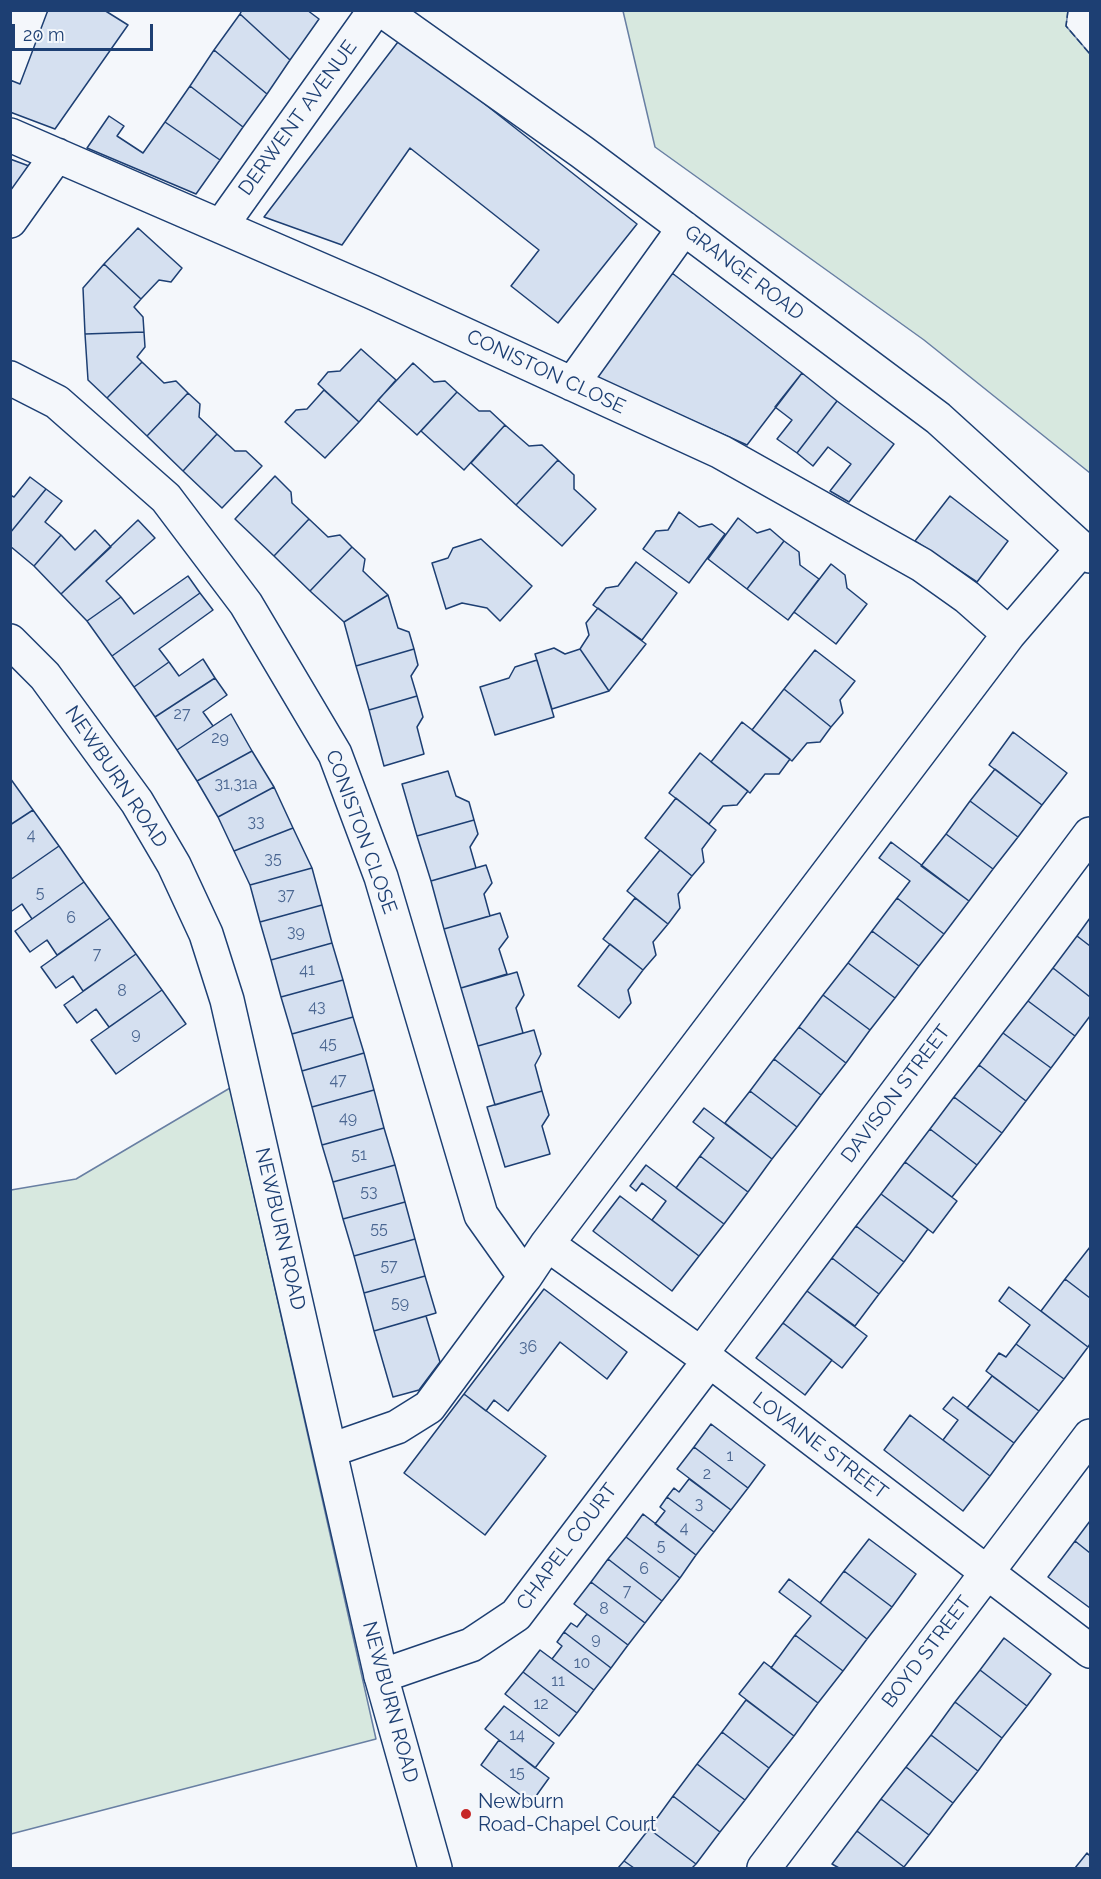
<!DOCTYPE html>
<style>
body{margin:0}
#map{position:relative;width:1101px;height:1879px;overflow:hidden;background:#f4f7fb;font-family:Raleway,sans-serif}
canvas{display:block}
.frame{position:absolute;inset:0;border:12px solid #1d3f73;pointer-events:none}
.scale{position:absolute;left:12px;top:24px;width:141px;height:27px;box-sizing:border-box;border:3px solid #1d3f73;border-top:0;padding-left:8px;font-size:18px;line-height:21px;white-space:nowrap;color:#1d3f73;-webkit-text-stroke:4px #f4f7fb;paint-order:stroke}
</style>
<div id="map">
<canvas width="1101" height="1879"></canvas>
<div class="frame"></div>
<div class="scale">20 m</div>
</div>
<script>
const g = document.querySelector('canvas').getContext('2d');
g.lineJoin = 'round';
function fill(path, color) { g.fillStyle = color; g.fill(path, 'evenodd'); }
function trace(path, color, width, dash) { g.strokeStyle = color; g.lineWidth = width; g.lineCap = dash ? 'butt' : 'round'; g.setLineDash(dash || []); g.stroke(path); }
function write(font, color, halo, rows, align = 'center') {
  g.font = font + ' Raleway,sans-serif'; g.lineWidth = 4.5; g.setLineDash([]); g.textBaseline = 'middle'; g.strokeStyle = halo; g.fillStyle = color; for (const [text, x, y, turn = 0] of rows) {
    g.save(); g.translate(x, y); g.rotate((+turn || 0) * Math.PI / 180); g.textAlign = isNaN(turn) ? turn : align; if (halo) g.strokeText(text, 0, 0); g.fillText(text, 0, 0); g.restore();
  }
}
const green = new Path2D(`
 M 623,11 L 1068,11 L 1066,26 L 1090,54 L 1090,473 L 924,340 L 655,147 Z
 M 230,1088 L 376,1739 L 11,1834 L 11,1190 L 76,1179 Z`);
fill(green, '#d7e8df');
trace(green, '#687fa3', 1.5);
const building = new Path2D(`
 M 48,10 L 104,10 L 128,25 L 55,129 L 10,112 L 10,80 L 20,84 Z
 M 242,10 L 307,10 L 319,19 L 290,60 L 240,14 Z
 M 240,14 L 290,60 L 267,94 L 214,50 Z
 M 401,38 L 637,224 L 558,323 L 511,286 L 539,250 L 410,148 L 342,245 L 264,217 Z
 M 214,50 L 267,94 L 243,127 L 190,86 Z
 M 190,86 L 243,127 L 220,160 L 165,122 Z
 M 109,116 L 124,126 L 117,136 L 143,153 L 165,122 L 220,160 L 196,194 L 87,148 Z
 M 10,159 L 29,166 L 10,193 Z
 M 138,228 L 182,268 L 171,282 L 159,280 L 141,299 L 104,264 Z
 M 104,264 L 141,299 L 134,307 L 143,317 L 144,332 L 85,334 L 83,288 Z
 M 672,273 L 802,373 L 747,445 L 595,377 Z
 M 144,332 L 145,347 L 137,357 L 142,362 L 107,398 L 88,380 L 85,334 Z
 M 361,349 L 396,380 L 359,422 L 318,384 L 328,372 L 340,371 Z
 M 142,362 L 164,383 L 176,381 L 188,393 L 147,436 L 107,398 Z
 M 413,363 L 434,382 L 445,381 L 457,392 L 417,435 L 378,400 Z
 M 802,373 L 837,401 L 797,453 L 777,439 L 792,420 L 775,407 Z
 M 324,390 L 359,422 L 325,458 L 285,422 L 296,410 L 307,409 Z
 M 457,392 L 479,411 L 490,411 L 505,425 L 464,470 L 421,431 Z
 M 188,393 L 200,404 L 199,417 L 217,434 L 183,471 L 147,436 Z
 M 837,401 L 894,444 L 849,502 L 830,491 L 851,464 L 828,447 L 813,466 L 797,453 Z
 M 505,425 L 529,446 L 542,445 L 558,460 L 516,505 L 471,463 Z
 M 217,434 L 235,451 L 246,451 L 262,466 L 222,508 L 183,471 Z
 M 558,460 L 574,475 L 574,489 L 596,509 L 562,546 L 516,505 Z
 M 275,476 L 291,492 L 292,503 L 309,519 L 274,556 L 235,519 Z
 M 30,477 L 46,489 L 10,533 L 10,495 L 14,497 Z
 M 46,489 L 62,501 L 45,522 L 61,535 L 34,566 L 10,546 L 10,533 Z
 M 950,496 L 1008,541 L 977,582 L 915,541 Z
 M 679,512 L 699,527 L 712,524 L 725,534 L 689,583 L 643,549 L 656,531 L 668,530 Z
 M 738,518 L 757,533 L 770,529 L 784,541 L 747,589 L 708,559 Z
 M 309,519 L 328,537 L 340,535 L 352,547 L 310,591 L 274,556 Z
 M 138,520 L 155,538 L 106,581 L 121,597 L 87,621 L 61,594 Z
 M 95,530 L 111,547 L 61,594 L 34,566 L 61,535 L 75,550 Z
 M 481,539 L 532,586 L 500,621 L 487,608 L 462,603 L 446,609 L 432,563 L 448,558 L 453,548 Z
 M 784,541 L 799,552 L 800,565 L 819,579 L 788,620 L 747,589 Z
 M 352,547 L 365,559 L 363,571 L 388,595 L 344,622 L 310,591 Z
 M 636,562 L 677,593 L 642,640 L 593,605 L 606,588 L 618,586 Z
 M 831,564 L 845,575 L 847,588 L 867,604 L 836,644 L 794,612 Z
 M 188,576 L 200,593 L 112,656 L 87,621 L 121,597 L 134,614 Z
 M 200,593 L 213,610 L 159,649 L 169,662 L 134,687 L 112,656 Z
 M 388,595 L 398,628 L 409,632 L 414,649 L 356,666 L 344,622 Z
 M 598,608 L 646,644 L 609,691 L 580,649 L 589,635 L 586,623 Z
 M 554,648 L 565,654 L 580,649 L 609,691 L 552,709 L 535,654 Z
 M 414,649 L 418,665 L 411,676 L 417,696 L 369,710 L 356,666 Z
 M 815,650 L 855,681 L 840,700 L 843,713 L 831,727 L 784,689 Z
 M 203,659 L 215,678 L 155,717 L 134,687 L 169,662 L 179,676 Z
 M 537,660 L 554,717 L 495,735 L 480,687 L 509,678 L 515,667 Z
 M 215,678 L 227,695 L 203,712 L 213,726 L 177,750 L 155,717 Z
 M 784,689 L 831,727 L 820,742 L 807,743 L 792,761 L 752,730 Z
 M 417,696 L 423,717 L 417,727 L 424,754 L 384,766 L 369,710 Z
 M 231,714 L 252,751 L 197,781 L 177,750 Z
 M 742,722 L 790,759 L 779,774 L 765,774 L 750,793 L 711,762 Z
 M 1013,732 L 1067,773 L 1042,805 L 989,765 Z
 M 252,751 L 274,787 L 218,817 L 197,781 Z
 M 700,753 L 748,791 L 737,805 L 723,806 L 709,824 L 669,793 Z
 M 995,769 L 1042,805 L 1018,837 L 970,801 Z
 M 448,771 L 456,796 L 469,802 L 474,820 L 417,836 L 402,784 Z
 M 10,778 L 33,810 L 10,825 Z
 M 274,787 L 293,828 L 234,851 L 218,817 Z
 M 676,798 L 716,830 L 702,849 L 704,862 L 692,876 L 645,838 Z
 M 970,801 L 1018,837 L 993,869 L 946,834 Z
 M 33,810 L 59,846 L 10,880 L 10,825 Z
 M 474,820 L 478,834 L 470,847 L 476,868 L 431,881 L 417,836 Z
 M 293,828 L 312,868 L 250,885 L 234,851 Z
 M 946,834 L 993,869 L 969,901 L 921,866 Z
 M 891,842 L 969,901 L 944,934 L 897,898 L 910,881 L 879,858 Z
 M 59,846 L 84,882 L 32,919 L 22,904 L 12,911 L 10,909 L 10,880 Z
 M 660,850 L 692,876 L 678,894 L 680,908 L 668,924 L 627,891 Z
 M 486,865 L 492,883 L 484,894 L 490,916 L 444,929 L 431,881 Z
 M 312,868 L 322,905 L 260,922 L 250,885 Z
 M 84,882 L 110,918 L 57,955 L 47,940 L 30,952 L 15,931 Z
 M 635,898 L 668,924 L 653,942 L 656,955 L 643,970 L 603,939 Z
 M 897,898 L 944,934 L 919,966 L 872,931 Z
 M 322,905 L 332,943 L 271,960 L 260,922 Z
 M 500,913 L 508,937 L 499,949 L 507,974 L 461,988 L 444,929 Z
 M 110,918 L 136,954 L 83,991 L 73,976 L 56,988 L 41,967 Z
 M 1090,918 L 1090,946 L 1077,936 Z
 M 872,931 L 919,966 L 895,998 L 848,963 Z
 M 1077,936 L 1090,946 L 1090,997 L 1053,968 Z
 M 332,943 L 343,980 L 281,997 L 271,960 Z
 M 610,944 L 643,970 L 628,990 L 631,1003 L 619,1018 L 578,986 Z
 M 136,954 L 162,990 L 109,1027 L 96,1009 L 77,1023 L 64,1005 Z
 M 848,963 L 895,998 L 870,1030 L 823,995 Z
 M 1053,968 L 1090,997 L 1090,1016 L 1075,1036 L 1028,1001 Z
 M 517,972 L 524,995 L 516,1008 L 523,1033 L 478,1046 L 461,988 Z
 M 343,980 L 353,1017 L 292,1034 L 281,997 Z
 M 162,990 L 186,1024 L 116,1074 L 91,1040 Z
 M 823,995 L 870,1030 L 846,1063 L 799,1027 Z
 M 1028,1001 L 1075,1036 L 1051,1068 L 1003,1033 Z
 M 353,1017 L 364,1053 L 302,1071 L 292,1034 Z
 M 799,1027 L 846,1063 L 821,1095 L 774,1059 Z
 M 534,1030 L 541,1054 L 535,1065 L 542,1091 L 495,1105 L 478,1046 Z
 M 1003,1033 L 1051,1068 L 1026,1101 L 979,1065 Z
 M 364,1053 L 374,1090 L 312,1107 L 302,1071 Z
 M 774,1059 L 821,1095 L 797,1127 L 750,1091 Z
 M 979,1065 L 1026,1101 L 1002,1133 L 954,1097 Z
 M 374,1090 L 384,1128 L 322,1145 L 312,1107 Z
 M 542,1091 L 549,1115 L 542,1126 L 550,1154 L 505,1167 L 487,1107 Z
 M 750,1091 L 797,1127 L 772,1159 L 725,1123 Z
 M 954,1097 L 1002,1133 L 977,1165 L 930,1129 Z
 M 704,1108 L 772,1159 L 748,1192 L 700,1156 L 714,1138 L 693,1122 Z
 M 384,1128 L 395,1165 L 333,1182 L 322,1145 Z
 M 930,1129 L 977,1165 L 952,1197 L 905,1162 Z
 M 700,1156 L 748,1192 L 724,1224 L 676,1188 Z
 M 905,1162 L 957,1201 L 933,1233 L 881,1194 Z
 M 395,1165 L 405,1202 L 343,1219 L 333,1182 Z
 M 646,1165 L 724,1224 L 699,1256 L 652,1220 L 666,1201 L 642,1183 L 636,1191 L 630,1186 Z
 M 881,1194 L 928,1229 L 904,1262 L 856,1226 Z
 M 620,1196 L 699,1256 L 672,1291 L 593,1231 Z
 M 405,1202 L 415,1239 L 354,1256 L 343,1219 Z
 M 856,1226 L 904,1262 L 879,1294 L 832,1258 Z
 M 415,1239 L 425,1276 L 364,1293 L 354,1256 Z
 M 1090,1247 L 1090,1298 L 1065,1279 Z
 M 832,1258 L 879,1294 L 855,1326 L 807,1291 Z
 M 425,1276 L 436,1313 L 374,1331 L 364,1293 Z
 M 1065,1279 L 1090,1298 L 1090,1344 L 1088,1347 L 1041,1311 Z
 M 1009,1287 L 1088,1347 L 1064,1379 L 1016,1344 L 1030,1325 L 999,1301 Z
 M 544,1289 L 627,1352 L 607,1379 L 560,1342 L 508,1411 L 494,1400 L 486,1411 L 464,1394 Z
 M 807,1291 L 867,1336 L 842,1368 L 783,1323 Z
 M 426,1316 L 440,1362 L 419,1390 L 393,1397 L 374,1331 Z
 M 783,1323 L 832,1360 L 805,1395 L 756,1358 Z
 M 1016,1344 L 1064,1379 L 1039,1411 L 986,1371 L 999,1353 L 1006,1357 Z
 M 992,1376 L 1039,1411 L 1014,1443 L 967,1408 Z
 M 464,1394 L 546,1456 L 485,1535 L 404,1473 Z
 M 953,1397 L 1014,1443 L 990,1476 L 943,1440 L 958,1420 L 943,1409 Z
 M 910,1415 L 990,1476 L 963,1511 L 884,1450 Z
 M 711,1424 L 765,1465 L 748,1488 L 694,1447 Z
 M 694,1447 L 748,1488 L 731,1510 L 677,1469 Z
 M 689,1479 L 731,1510 L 714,1532 L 667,1497 L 674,1488 L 679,1492 Z
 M 667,1497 L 714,1532 L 696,1555 L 655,1524 L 665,1511 L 660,1507 Z
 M 643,1514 L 696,1555 L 680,1578 L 626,1537 Z
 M 1090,1521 L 1090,1553 L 1075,1541 Z
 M 626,1537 L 680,1578 L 662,1601 L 608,1559 Z
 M 869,1539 L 916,1574 L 892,1607 L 844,1571 Z
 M 1075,1541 L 1090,1553 L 1090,1608 L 1048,1577 Z
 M 608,1559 L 662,1601 L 645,1623 L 591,1582 Z
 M 844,1571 L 892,1607 L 867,1639 L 820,1603 Z
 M 789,1579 L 867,1639 L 843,1671 L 795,1635 L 811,1616 L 779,1592 Z
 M 591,1582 L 645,1623 L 628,1645 L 574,1604 Z
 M 587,1614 L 628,1645 L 611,1668 L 564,1632 L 571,1623 L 577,1627 Z
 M 564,1632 L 611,1668 L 594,1690 L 552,1659 L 562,1646 L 557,1642 Z
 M 795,1635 L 843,1671 L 818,1703 L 771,1668 Z
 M 1004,1638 L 1051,1674 L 1027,1706 L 980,1670 Z
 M 540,1650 L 594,1690 L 577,1713 L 523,1672 Z
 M 764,1662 L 818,1703 L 794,1736 L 739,1694 Z
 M 980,1670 L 1027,1706 L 1002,1738 L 955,1702 Z
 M 523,1672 L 577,1713 L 559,1736 L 505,1694 Z
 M 746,1700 L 794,1736 L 769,1768 L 722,1732 Z
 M 955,1702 L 1002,1738 L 978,1771 L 931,1735 Z
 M 504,1706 L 554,1743 L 535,1768 L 485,1729 Z
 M 722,1732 L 769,1768 L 745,1800 L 697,1764 Z
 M 931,1735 L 978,1771 L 953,1803 L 906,1767 Z
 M 499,1740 L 549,1778 L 531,1803 L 481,1765 Z
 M 697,1764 L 745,1800 L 720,1832 L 673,1796 Z
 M 906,1767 L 953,1803 L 929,1835 L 881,1799 Z
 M 673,1796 L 720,1832 L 696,1864 L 649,1829 Z
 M 881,1799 L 929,1835 L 904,1867 L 857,1831 Z
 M 649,1829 L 696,1864 L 692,1868 L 634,1868 L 624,1861 Z
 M 857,1831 L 904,1867 L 903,1868 L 839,1868 L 832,1864 Z
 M 1087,1853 L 1090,1856 L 1090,1868 L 1075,1868 Z
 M 624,1861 L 634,1868 L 618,1868 Z`);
fill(building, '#d5e0f0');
trace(building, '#1d3f73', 1.5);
const street = new Path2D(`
 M 382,10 L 582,152 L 938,418 L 1090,556
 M 10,135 L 372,292 L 721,452 L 922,565 L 967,597 L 1009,634
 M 10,221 L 57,155
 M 221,226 L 375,10
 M 10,378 L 57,402 L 166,498 L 246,604 L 335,754 L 381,877 L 481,1215 L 525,1277
 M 572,384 L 684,228
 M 547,1244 L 701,1354 L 1090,1651
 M 701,1354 L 1090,834
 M 331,1450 L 397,1427 L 429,1407 L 525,1277 L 547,1244 L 1009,634 L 1082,549
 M 381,1676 L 471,1645 L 516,1615 L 709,1361
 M 764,1868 L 1090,1436`);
const primary = new Path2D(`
 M 10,641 L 45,676 L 137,802 L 174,865 L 206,934 L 227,1000 L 381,1676 L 435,1868`);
trace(street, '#1d3f73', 36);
trace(primary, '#1d3f73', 36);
trace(street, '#f4f7fb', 33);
trace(primary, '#f4f7fb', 33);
trace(new Path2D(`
 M 1068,10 L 1066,26 L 1090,54`), '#1d3f73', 1.5, [8, 3]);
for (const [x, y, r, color] of [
 [466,1814,6,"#c62828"]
]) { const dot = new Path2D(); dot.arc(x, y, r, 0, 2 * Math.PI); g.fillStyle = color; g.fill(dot); trace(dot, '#f4f7fb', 2); }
write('16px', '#4b6792', null, [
 ["27",182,714],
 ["29",220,738],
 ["31,31a",236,784],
 ["33",256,822],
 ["4",31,835],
 ["35",273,859],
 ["5",40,893],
 ["37",286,895],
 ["6",71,918],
 ["39",296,932],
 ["7",97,954],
 ["41",307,970],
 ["8",122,991],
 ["43",317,1007],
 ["9",136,1034],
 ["45",328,1044],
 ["47",338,1080],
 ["49",348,1118],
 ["51",359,1155],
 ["53",369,1192],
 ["55",379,1229],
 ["57",389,1266],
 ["59",400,1303],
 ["36",528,1347],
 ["1",730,1456],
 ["2",707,1474],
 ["3",699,1504],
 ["4",684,1528],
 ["5",661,1546],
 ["6",644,1569],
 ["7",627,1591],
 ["8",604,1609],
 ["9",596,1639],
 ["10",582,1663],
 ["11",558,1681],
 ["12",541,1704],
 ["14",517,1735],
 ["15",517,1773]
]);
write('20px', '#1d3f73', '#f4f7fb', [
 ["DERWENT AVENUE",298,118,-54],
 ["GRANGE ROAD",744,273,37],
 ["CONISTON CLOSE",546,372,25],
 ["NEWBURN ROAD",116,777,56],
 ["CONISTON CLOSE",361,832,70],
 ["DAVISON STREET",896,1094,-53],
 ["NEWBURN ROAD",280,1229,77],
 ["LOVAINE STREET",820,1446,37],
 ["CHAPEL COURT",567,1547,-53],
 ["BOYD STREET",927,1652,-53],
 ["NEWBURN ROAD",390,1702,75]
]);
write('20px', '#1d3f73', '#f4f7fb', [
 ["Newburn",478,1802],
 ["Road-Chapel Court",478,1825]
], 'left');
</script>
